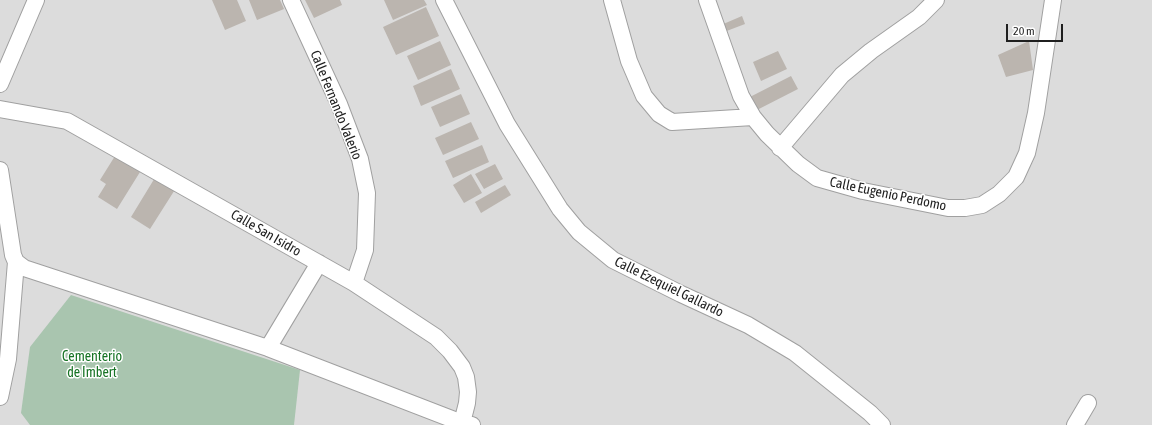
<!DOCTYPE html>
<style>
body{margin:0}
#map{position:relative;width:1152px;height:425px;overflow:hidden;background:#eeece6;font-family:"Asap Condensed",sans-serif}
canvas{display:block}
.scale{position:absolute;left:1006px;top:24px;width:57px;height:18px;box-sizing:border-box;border:2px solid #1f1f1f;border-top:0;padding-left:5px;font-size:12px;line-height:14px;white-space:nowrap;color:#1f1f1f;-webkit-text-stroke:3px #fff;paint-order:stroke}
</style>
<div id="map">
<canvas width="1152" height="425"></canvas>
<div class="scale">20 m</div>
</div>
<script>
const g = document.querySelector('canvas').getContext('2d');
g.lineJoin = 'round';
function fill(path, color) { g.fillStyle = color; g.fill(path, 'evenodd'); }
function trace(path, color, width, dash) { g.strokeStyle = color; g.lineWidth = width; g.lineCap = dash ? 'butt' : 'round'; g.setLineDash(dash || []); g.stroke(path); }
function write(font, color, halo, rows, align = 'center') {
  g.font = font + ' "Asap Condensed",sans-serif'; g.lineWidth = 3; g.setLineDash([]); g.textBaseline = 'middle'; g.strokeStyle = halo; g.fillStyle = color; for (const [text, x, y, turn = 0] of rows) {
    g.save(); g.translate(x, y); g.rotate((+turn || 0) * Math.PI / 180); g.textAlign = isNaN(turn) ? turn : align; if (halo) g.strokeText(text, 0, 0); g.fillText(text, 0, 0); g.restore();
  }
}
fill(new Path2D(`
 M 0,0 L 1152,0 L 1152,425 L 0,425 Z`), '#dcdcdc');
fill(new Path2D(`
 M 71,295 L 300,370 L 294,425 L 30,425 L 21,413 L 30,347 Z`), '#a9c5af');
fill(new Path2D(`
 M 212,0 L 237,0 L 246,21 L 225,30 Z
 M 249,0 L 280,0 L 284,9 L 257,20 Z
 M 305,0 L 340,0 L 342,5 L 314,18 Z
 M 384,0 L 424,0 L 427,5 L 393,20 Z
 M 426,7 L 439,36 L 396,55 L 383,27 Z
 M 742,16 L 745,24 L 724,32 L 721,25 Z
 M 440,41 L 451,65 L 418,80 L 407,56 Z
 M 1029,41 L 1033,70 L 1006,77 L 998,55 Z
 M 778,51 L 787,69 L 761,81 L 753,62 Z
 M 451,69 L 460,89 L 421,106 L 413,86 Z
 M 791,76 L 798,89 L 753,112 L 746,99 Z
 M 461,94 L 470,114 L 440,127 L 431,107 Z
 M 471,122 L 479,139 L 443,155 L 435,138 Z
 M 482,145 L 489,162 L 453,178 L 445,161 Z
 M 115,156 L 140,172 L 117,209 L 98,197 L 106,184 L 100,180 Z
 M 495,164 L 503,179 L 484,189 L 475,174 Z
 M 471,174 L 482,193 L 464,203 L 453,185 Z
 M 156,176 L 176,188 L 150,229 L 131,217 Z
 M 505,185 L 511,195 L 481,213 L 475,202 Z`), '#bbb5af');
const street = new Path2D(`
 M 291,0 L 339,104 L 360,159 L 367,193 L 365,250 L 354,283
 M 444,0 L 507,124 L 560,209 L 579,232 L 613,260 L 681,294 L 748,325 L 795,353 L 870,413 L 882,425
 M 612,0 L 629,61 L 644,96 L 659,114 L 672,122 L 753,117
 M 707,0 L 741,96 L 753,117 L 767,134 L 798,164 L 817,178 L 863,191 L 948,208 L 965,208 L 982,205 L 999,194 L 1016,177 L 1027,153 L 1036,113 L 1053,0
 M 0,84 L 36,0
 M 0,109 L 67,121 L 354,283 L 436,337 L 450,351 L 462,367 L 466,377 L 468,392 L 467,403 L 462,423
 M 780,148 L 842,75 L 871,51 L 919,17 L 936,0
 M 0,170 L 13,255 L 16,262 L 8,359 L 0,397
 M 16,262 L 24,268 L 268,348 L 462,423 L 472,425
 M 268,348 L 319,263
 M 1075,425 L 1088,403`);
trace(street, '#a0a0a0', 18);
trace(street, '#fff', 16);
write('14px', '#1f1f1f', '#fff', [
 ["Calle Fernando Valerio",336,105,68],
 ["Calle Eugenio Perdomo",888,194,12],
 ["Calle San Isidro",266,233,30],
 ["Calle Ezequiel Gallardo",669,287,26]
]);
write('14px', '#167324', '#fff', [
 ["Cementerio",92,357],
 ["de Imbert",92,373]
]);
</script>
